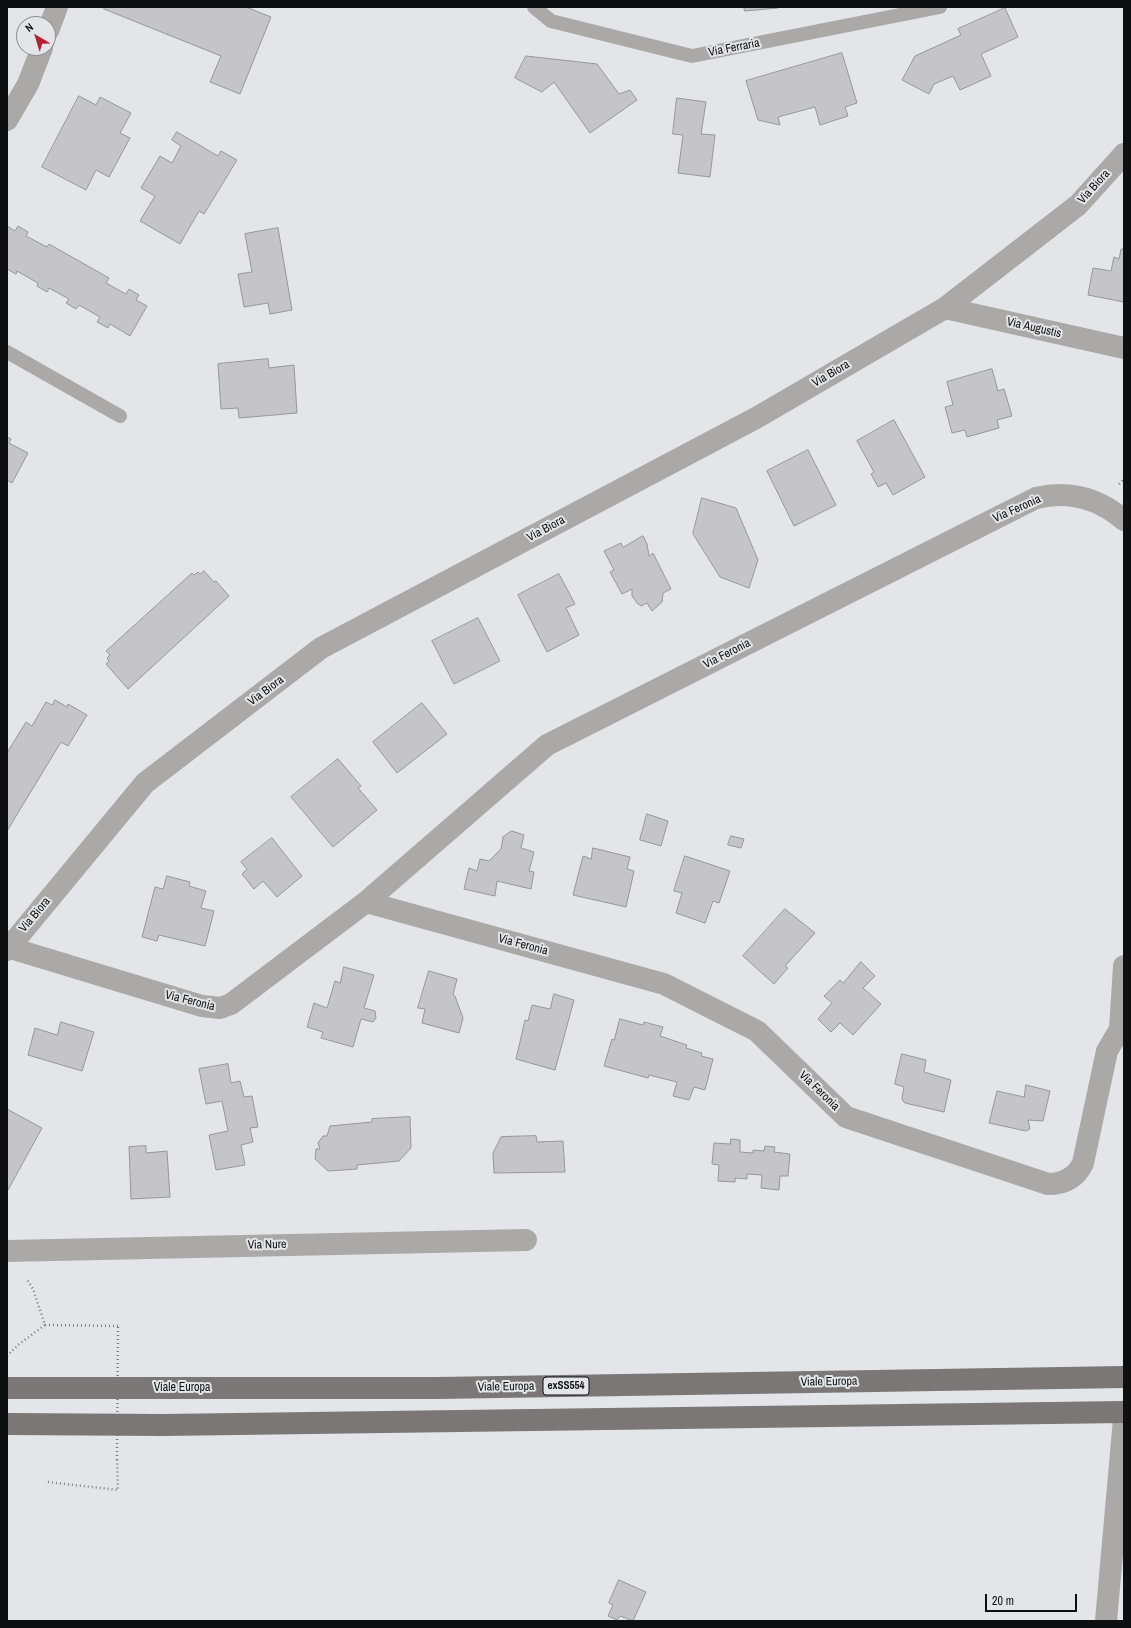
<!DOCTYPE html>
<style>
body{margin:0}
#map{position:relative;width:1131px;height:1628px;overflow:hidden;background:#e3e5e8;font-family:"Archivo Narrow",sans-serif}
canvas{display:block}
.frame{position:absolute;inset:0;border:8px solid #0e0f10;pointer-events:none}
.north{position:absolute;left:16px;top:16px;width:40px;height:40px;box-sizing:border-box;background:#e3e5e8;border:1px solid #8e8f92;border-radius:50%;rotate:322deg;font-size:11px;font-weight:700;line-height:16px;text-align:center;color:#0e0f10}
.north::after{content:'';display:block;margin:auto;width:14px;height:18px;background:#b32135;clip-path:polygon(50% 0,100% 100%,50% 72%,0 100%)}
.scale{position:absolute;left:985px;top:1594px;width:92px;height:18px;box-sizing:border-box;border:2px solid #0e0f10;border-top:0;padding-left:5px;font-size:12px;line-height:14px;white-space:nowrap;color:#0e0f10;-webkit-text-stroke:3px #e3e5e8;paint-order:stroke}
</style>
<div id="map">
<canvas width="1131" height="1628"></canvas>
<div class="frame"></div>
<div class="north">N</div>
<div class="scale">20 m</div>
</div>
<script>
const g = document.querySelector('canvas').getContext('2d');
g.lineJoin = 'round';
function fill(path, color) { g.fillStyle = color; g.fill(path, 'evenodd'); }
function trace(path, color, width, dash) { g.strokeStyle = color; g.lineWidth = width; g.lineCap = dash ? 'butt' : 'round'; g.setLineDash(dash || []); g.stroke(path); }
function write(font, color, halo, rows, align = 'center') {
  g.font = font + ' "Archivo Narrow",sans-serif'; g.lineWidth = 4; g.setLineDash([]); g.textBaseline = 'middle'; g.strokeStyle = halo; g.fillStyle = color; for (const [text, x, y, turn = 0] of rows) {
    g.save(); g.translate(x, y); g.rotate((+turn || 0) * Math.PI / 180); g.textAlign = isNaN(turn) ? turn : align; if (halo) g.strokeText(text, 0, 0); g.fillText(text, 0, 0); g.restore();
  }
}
const building = new Path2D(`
 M 105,7 L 246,7 L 271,17 L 240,94 L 210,82 L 221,56 L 104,9 Z
 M 744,7 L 777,7 L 778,8 L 745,11 Z
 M 1005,8 L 1018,37 L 981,54 L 991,76 L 960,90 L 953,76 L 934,84 L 929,94 L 902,80 L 915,56 L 961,35 L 958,29 Z
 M 842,53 L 857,103 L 845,107 L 848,116 L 820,125 L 815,107 L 778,117 L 780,125 L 758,120 L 746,81 Z
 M 526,56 L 597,64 L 619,94 L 630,90 L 637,100 L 590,133 L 554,82 L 542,92 L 515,78 Z
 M 79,96 L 96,105 L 100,97 L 131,113 L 120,133 L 130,138 L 109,177 L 96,170 L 86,190 L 42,167 Z
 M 677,98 L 706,102 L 701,134 L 715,135 L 710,177 L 678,173 L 683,135 L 673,134 Z
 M 177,132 L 218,156 L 221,151 L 237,160 L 204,214 L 199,211 L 180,244 L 140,221 L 155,196 L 141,188 L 160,156 L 172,163 L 181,146 L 172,140 Z
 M 7,226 L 15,231 L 18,226 L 28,232 L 26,236 L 47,247 L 49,244 L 109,278 L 106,283 L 126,294 L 129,289 L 139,295 L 136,300 L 147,306 L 130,336 L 110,324 L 108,328 L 97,322 L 100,317 L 79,305 L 76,309 L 66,303 L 69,299 L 49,288 L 47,292 L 37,286 L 38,283 L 17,271 L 16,274 L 7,269 Z
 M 278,228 L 292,310 L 270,314 L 268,303 L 244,307 L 238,274 L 252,272 L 245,234 Z
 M 1124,246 L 1124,302 L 1088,295 L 1093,268 L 1111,271 L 1114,257 L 1119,259 L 1121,249 L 1123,249 Z
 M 268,359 L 269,368 L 294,365 L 297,413 L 239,418 L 238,408 L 221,409 L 218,364 Z
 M 992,369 L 998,391 L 1004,389 L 1012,416 L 997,420 L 999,428 L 967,437 L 965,430 L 952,433 L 945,407 L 953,405 L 947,382 Z
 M 894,420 L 925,477 L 893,495 L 886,483 L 878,487 L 871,474 L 874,472 L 857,441 Z
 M 7,437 L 11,439 L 9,443 L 28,453 L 12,483 L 7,480 Z
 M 808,450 L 836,505 L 794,526 L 767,471 Z
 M 702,498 L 736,508 L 758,560 L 749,588 L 720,577 L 693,534 Z
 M 643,536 L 647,544 L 649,556 L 653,553 L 671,589 L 663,593 L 662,602 L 652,611 L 647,603 L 641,606 L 637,603 L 632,596 L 632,589 L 622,594 L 610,572 L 614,570 L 604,551 L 621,543 L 623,547 Z
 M 204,571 L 214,582 L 216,581 L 229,596 L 128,689 L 106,664 L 109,661 L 107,658 L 110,655 L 106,651 L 192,573 L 194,575 L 198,572 L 200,574 Z
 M 559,574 L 575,604 L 566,608 L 579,635 L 547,652 L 518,595 Z
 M 478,618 L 500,661 L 454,684 L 432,641 Z
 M 55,700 L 67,707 L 68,704 L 87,715 L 68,746 L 61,742 L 7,831 L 7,753 L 26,722 L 32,726 L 46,702 L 52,705 Z
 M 422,703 L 447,734 L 397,773 L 373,742 Z
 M 338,759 L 361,786 L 358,788 L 377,810 L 333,847 L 291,797 Z
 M 647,814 L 668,821 L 661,846 L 640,840 Z
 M 512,831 L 524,835 L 521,848 L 534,852 L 529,871 L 534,872 L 531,889 L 497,881 L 495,896 L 464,889 L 469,868 L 477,871 L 480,859 L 489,861 L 501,849 L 503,837 Z
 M 731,836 L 744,839 L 741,848 L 728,845 Z
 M 272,838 L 302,876 L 277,897 L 263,881 L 254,889 L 242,874 L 247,869 L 241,862 Z
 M 593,848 L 630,857 L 627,869 L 634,871 L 626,907 L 573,895 L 583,856 L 591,859 Z
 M 685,856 L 730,871 L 719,903 L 713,901 L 705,923 L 676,913 L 682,893 L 674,891 Z
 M 167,876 L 190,882 L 189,886 L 206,891 L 201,908 L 214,911 L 205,946 L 159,935 L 157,941 L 142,937 L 155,887 L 163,889 Z
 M 785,909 L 815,933 L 785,966 L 788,968 L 774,984 L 743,956 Z
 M 861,962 L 875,976 L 863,988 L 881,1004 L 853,1035 L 840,1023 L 831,1032 L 818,1019 L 832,1003 L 824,996 L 840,980 L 843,983 Z
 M 344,967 L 374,975 L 364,1008 L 375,1011 L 376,1018 L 373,1022 L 361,1019 L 353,1047 L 321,1038 L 323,1032 L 307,1027 L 314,1003 L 327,1008 L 335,981 L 340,983 Z
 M 429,971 L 457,979 L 453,995 L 455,996 L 463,1018 L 459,1033 L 422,1023 L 425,1009 L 418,1008 Z
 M 554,994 L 574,1000 L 555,1070 L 516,1059 L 525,1020 L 528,1021 L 532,1005 L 550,1009 Z
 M 620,1019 L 643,1025 L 644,1022 L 663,1027 L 660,1036 L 687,1045 L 686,1048 L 702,1053 L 701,1056 L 713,1059 L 705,1090 L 694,1087 L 689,1100 L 673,1096 L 677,1082 L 649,1075 L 648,1078 L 604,1066 L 612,1039 L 614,1040 Z
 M 61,1022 L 94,1032 L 82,1071 L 28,1055 L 35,1028 L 57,1035 Z
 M 902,1054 L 926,1060 L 924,1072 L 951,1080 L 944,1112 L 905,1103 L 903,1101 L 902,1098 L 904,1087 L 895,1084 Z
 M 228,1064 L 231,1083 L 240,1081 L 244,1097 L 252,1096 L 258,1127 L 250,1128 L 253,1142 L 241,1145 L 245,1165 L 216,1170 L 209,1135 L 228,1131 L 222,1101 L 206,1104 L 199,1069 Z
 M 1026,1085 L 1050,1091 L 1043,1121 L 1028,1120 L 1030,1129 L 1026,1131 L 989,1123 L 997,1091 L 1024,1097 Z
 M 7,1109 L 42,1128 L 8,1190 L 7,1189 Z
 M 410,1117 L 411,1148 L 399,1161 L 357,1165 L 357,1169 L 328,1171 L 315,1159 L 316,1149 L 320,1149 L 318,1143 L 323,1136 L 327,1136 L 330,1126 L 372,1122 L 372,1119 Z
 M 536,1136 L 537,1142 L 563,1141 L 565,1172 L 494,1173 L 493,1153 L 501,1137 Z
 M 731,1139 L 740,1140 L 740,1152 L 753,1153 L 753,1150 L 764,1151 L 765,1146 L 775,1147 L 774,1152 L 790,1154 L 788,1176 L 780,1176 L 779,1190 L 761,1188 L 762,1175 L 747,1174 L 747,1179 L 735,1178 L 735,1182 L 718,1181 L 719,1165 L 712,1164 L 714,1143 L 730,1144 Z
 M 146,1146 L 146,1153 L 167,1151 L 170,1197 L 131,1199 L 129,1147 Z
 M 619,1580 L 646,1592 L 633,1621 L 620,1616 L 617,1620 L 608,1616 L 613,1605 L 609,1603 Z`);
fill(building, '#c5c4c7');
trace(building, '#979699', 1);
trace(new Path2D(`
 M 1119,484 L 1124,479
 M 45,1325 L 118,1326
 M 7,1356 L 18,1345 L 45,1325 L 33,1289 L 26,1278
 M 48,1482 L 118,1490 L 117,1460`), '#7c7e80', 2.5, [1, 3]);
trace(new Path2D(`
 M 534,7 L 551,21 L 692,56 L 940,7
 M 7,352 L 120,416`), '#aba9a8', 14);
trace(new Path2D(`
 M 48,31 L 57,7
 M 7,120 L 28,84 L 42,48
 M 945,308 L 1124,348
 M 366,902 L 664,984 L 757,1031 L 846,1117 L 1048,1184 C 1064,1184 1076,1178 1083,1163 L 1107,1051 L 1120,1029 L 1124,966
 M 7,947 L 202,1006 L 220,1008 L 231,1004 L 366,902 L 547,745 L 1036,498 C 1069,490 1098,498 1124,520
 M 7,950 L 145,783 L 321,648 L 756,418 L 945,308 L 1078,205 L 1124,154
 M 7,1251 L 526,1240
 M 1106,1621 L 1124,1419`), '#aba9a8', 22);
trace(new Path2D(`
 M 7,1388 L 437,1388 L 1124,1377
 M 7,1424 L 163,1425 L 1124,1412`), '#7a7776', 22);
trace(new Path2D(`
 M 117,1460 L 118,1326`), '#7c7e80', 2.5, [1, 3]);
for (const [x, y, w] of [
 [566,1386,46]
]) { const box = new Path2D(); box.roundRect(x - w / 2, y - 9, w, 18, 3); g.fillStyle = '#e3e5e8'; g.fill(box); trace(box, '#0e0f10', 1); }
write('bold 11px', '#0e0f10', null, [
 ["exSS554",566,1386]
]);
write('12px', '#0e0f10', '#e3e5e8', [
 ["Via Ferraria",734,48,-11],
 ["Via Biora",1094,187,-48],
 ["Via Augustis",1034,328,13],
 ["Via Biora",831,374,-30],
 ["Via Feronia",1017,509,-24],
 ["Via Biora",546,529,-28],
 ["Via Feronia",727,654,-27],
 ["Via Biora",266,691,-37],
 ["Via Biora",35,915,-50],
 ["Via Feronia",523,945,15],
 ["Via Feronia",190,1001,14],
 ["Via Feronia",819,1091,44],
 ["Via Nure",267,1245,-1],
 ["Viale Europa",829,1382,-1],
 ["Viale Europa",506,1387,-1],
 ["Viale Europa",182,1388]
]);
</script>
